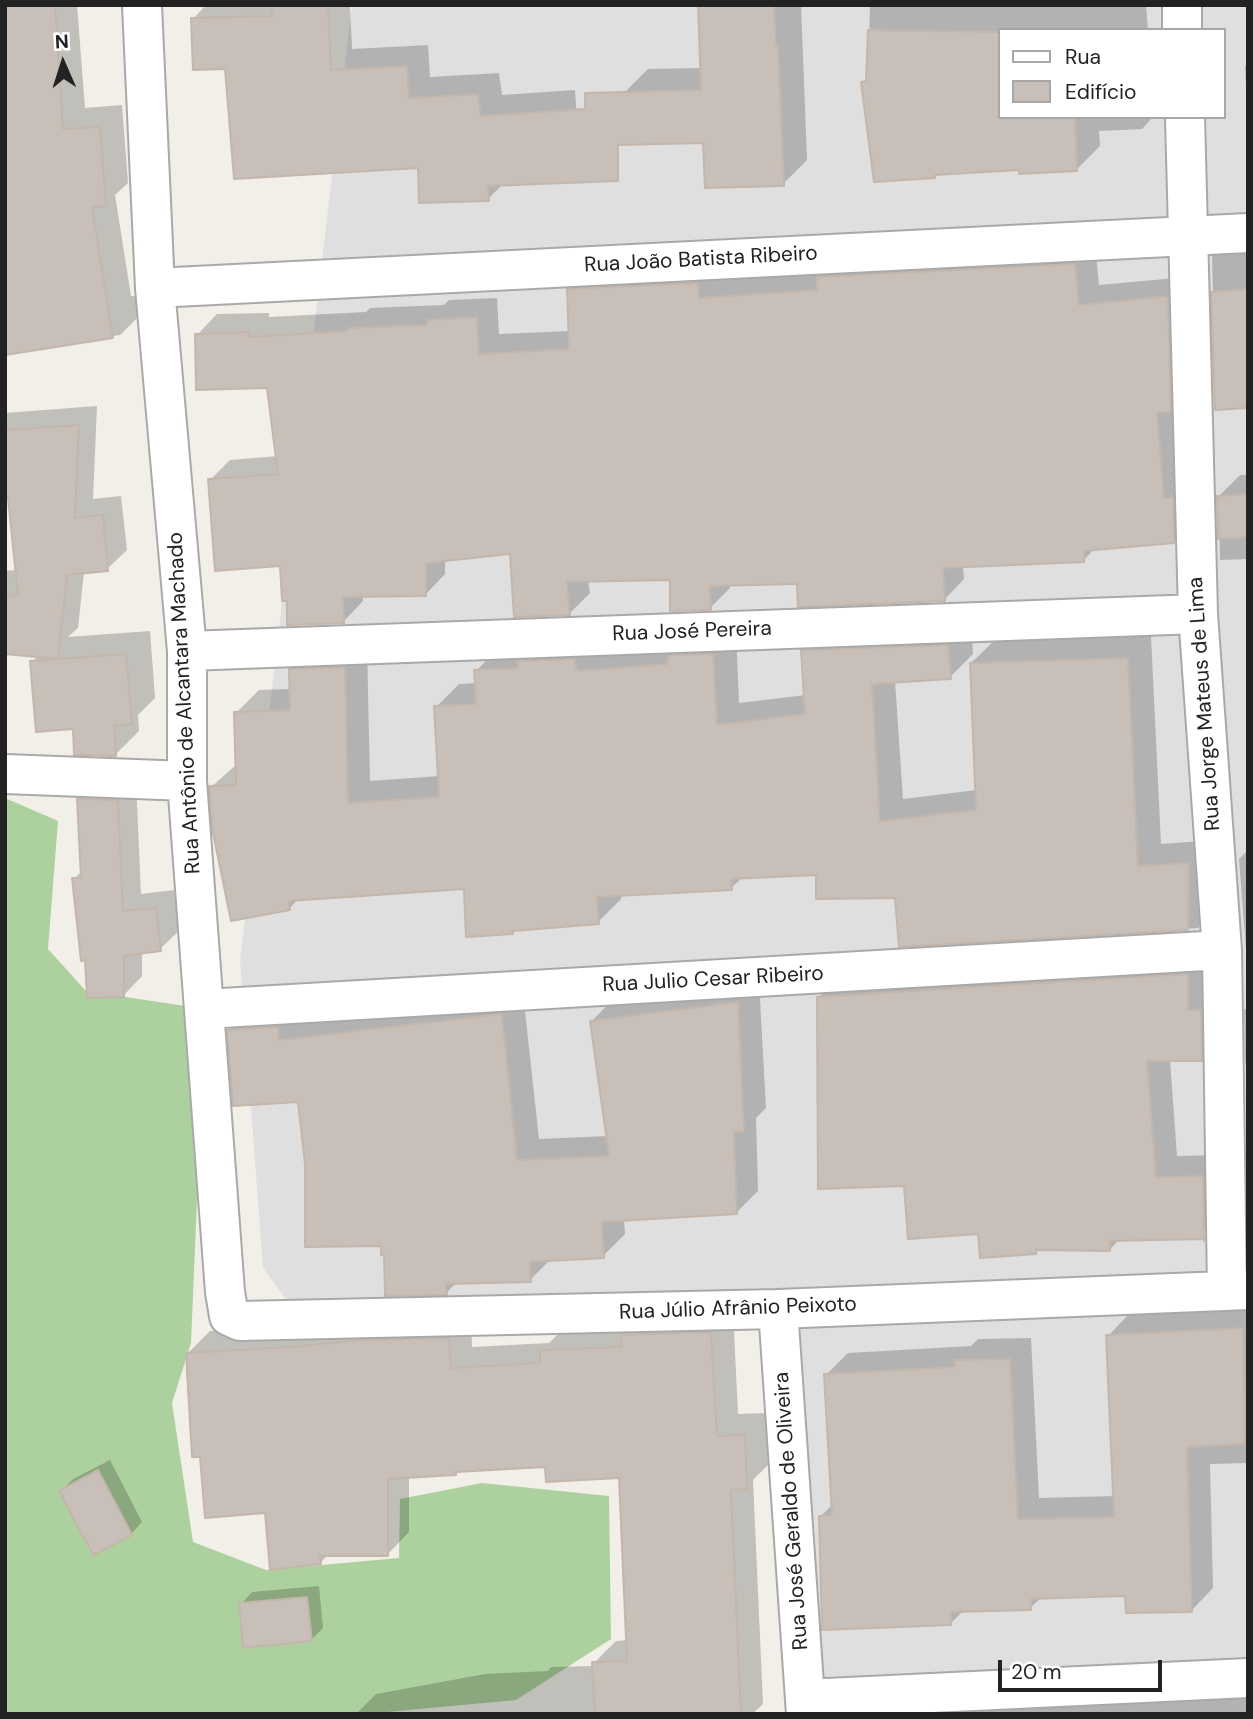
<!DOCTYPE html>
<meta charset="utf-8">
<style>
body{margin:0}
#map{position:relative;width:1253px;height:1719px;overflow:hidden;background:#f2efe9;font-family:"DM Sans",sans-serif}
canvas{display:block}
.frame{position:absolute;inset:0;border:7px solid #222;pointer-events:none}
.legend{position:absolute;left:998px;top:28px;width:228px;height:91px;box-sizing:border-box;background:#fff;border:2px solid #a7a7a7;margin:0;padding:9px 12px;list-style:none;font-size:21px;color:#222}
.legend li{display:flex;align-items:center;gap:14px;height:35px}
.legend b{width:35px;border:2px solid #a7a7a7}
.north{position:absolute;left:28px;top:28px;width:70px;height:70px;-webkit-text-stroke:5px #fff;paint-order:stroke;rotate:357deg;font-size:19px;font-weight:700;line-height:28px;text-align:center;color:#222}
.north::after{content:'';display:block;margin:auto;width:24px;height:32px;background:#222;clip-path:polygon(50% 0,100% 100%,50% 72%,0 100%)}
.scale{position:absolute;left:998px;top:1660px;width:164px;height:32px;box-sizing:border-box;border:4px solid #222;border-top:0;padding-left:9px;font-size:21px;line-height:24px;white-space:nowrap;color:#222;-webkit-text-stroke:5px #fff;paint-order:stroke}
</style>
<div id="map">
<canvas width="1253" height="1719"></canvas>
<div class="frame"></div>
<ul class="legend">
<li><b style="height:9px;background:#fff"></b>Rua</li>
<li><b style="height:19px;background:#c7bfb8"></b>Edifício</li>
</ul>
<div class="north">N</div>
<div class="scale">20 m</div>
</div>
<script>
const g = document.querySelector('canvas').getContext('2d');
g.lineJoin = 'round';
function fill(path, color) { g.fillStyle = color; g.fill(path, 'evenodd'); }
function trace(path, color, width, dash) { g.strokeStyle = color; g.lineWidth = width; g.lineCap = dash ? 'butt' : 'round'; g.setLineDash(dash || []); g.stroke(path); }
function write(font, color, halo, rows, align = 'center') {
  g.font = font + ' "DM Sans",sans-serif'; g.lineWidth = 7; g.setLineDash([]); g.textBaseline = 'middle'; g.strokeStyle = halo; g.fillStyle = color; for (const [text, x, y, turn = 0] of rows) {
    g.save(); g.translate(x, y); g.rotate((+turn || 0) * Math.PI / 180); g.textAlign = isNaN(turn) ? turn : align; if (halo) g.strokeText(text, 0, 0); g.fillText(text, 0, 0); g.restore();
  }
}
fill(new Path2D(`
 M 352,5 L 1248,5 L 1248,1714 L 787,1714 L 760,1299 L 296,1313 L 263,1268 L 240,961 ZM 999,30 L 1223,30 L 1223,117 L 999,117 Z`), '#e0dfdf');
fill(new Path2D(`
 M 5,798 L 58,821 L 48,949 L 86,991 L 205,1009 L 191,1343 L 172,1403 L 193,1542 L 266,1570 L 399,1558 L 400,1499 L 482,1483 L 609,1496 L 611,1639 L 516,1700 L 366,1714 L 5,1714 Z`), '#add19e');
fill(new Path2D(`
 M 5,5 L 77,5 L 85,108 L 122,105 L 128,183 L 115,195 L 131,296 L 142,297 L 142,313 L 120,335 L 5,353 Z
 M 206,5 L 350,5 L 352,49 L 428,45 L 430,77 L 499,73 L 502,95 L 575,90 L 580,160 L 503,184 L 488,199 L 226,67 L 193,19 Z
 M 700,5 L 801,5 L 807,160 L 783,184 L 705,141 L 624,93 L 648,69 L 702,68 Z
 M 870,5 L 1146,5 L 1148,30 L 999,30 L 999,117 L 1153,117 L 1142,129 L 1099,131 L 1100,146 L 1077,169 L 1021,169 L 937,173 L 934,176 L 863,83 L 868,78 Z
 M 1248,63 L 1248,128 L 1245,66 Z
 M 1233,236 L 1248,236 L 1248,407 L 1216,408 L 1212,257 Z
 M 1095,244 L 1099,285 L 1187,277 L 1194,521 L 1173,541 L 1095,548 L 1084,560 L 963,566 L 964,579 L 944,600 L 798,583 L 730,584 L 730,588 L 710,608 L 672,578 L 588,580 L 590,593 L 570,613 L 512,552 L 445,560 L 445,574 L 425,595 L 363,595 L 363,601 L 343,622 L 288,599 L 281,565 L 210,480 L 230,460 L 278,456 L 268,386 L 197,335 L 217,314 L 269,313 L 269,317 L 366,312 L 370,308 L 444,305 L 449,300 L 497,298 L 499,334 L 570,331 L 569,290 L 589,270 Z
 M 97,406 L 93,499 L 121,496 L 127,550 L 107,569 L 84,572 L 78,628 L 68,637 L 150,631 L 155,698 L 138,715 L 139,731 L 115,755 L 32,662 L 46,648 L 5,652 L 5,571 L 17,570 L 9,496 L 5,497 L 5,413 Z
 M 1240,475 L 1248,475 L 1248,559 L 1220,560 L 1219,496 Z
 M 971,623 L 973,654 L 950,677 L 895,681 L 903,799 L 977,790 L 971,663 L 995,640 L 1151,636 L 1161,844 L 1216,840 L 1221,905 L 1198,928 L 901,945 L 896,896 L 817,873 L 743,877 L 731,888 L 621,894 L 621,899 L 598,922 L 516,929 L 513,933 L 465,887 L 299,898 L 290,908 L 211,787 L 237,764 L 236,713 L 259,690 L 291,689 L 290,670 L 314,647 L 367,645 L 370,781 L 440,776 L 436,707 L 459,684 L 477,683 L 476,671 L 499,648 L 736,631 L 739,703 L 806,695 L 803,651 L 826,628 Z
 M 97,781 L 136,782 L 141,894 L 174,890 L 179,931 L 160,949 L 142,952 L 142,976 L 124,995 L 87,958 L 74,879 L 82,871 L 78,799 Z
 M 1248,850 L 1248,1095 L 1246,950 L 1239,859 Z
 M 1221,952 L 1223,1038 L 1201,1060 L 1170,1060 L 1177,1156 L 1224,1155 L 1215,1216 L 1194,1237 L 1120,1239 L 1109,1250 L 1040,1248 L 1035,1253 L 980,1232 L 905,1184 L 818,998 L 840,976 Z
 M 759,981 L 766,1108 L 756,1118 L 758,1191 L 736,1213 L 624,1219 L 625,1234 L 603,1256 L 551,1259 L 530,1280 L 457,1282 L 446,1293 L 386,1253 L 383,1245 L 307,1164 L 300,1101 L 229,1030 L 251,1008 L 523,993 L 539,1139 L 608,1136 L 592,1021 L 613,999 Z
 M 1248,1308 L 1248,1463 L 1210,1464 L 1213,1588 L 1192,1610 L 1127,1594 L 1042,1597 L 1030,1608 L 964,1610 L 950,1624 L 821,1516 L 833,1504 L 826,1375 L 848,1353 L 971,1346 L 978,1339 L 1031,1338 L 1039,1498 L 1115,1496 L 1108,1336 L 1129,1314 Z
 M 733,1311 L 738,1414 L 766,1413 L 768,1465 L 753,1480 L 763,1704 L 752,1714 L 356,1714 L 376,1694 L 485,1674 L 548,1671 L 551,1667 L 594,1666 L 594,1663 L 616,1641 L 628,1640 L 621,1476 L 547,1465 L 459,1470 L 456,1474 L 409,1476 L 409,1532 L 387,1555 L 329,1554 L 320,1563 L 266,1511 L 188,1353 L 210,1331 L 471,1317 L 472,1347 L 549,1343 L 564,1328 Z
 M 110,1460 L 142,1522 L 131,1534 L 61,1491 L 73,1479 Z
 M 319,1586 L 323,1628 L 311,1640 L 241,1604 L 252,1592 Z
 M 1248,1679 L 1248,1714 L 837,1714 Z`), '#0003');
const building = new Path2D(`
 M 5,5 L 55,5 L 63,129 L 100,127 L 106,206 L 92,207 L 113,338 L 5,355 Z
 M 271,5 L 328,5 L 331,70 L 407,66 L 409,98 L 478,94 L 481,116 L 585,109 L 585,93 L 701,90 L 698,5 L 774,5 L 776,46 L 778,45 L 784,186 L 705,188 L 703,143 L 618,145 L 618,181 L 488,186 L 489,201 L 419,203 L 418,168 L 234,179 L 225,69 L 193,70 L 191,18 L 272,16 Z
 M 868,30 L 999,32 L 999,117 L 1075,117 L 1077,171 L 1019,174 L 1019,170 L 935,175 L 935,178 L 874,182 L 861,82 L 866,81 Z
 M 1075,264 L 1079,305 L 1168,296 L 1171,412 L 1157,412 L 1164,498 L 1173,498 L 1174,543 L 1084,551 L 1084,562 L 943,568 L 945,601 L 798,607 L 797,584 L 710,586 L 711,610 L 670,611 L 670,580 L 567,582 L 570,615 L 514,617 L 510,554 L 426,563 L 426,596 L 343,597 L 344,623 L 287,625 L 287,601 L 282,601 L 280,566 L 215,571 L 208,479 L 278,474 L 267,388 L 196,390 L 195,334 L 249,332 L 249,337 L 348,331 L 348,328 L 427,325 L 427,320 L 477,317 L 479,354 L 569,349 L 567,289 L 698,283 L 699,298 L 817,290 L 817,277 Z
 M 1248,289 L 1248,408 L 1215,410 L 1211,292 Z
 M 79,425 L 75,518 L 103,515 L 108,571 L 67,575 L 58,659 L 5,654 L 5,595 L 18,596 L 8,498 L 5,498 L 5,430 Z
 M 1248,494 L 1248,537 L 1218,539 L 1217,496 Z
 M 948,645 L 951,679 L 872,684 L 880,821 L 976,810 L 970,663 L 1128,658 L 1138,866 L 1189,863 L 1188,930 L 899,947 L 895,898 L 816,899 L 816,875 L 731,879 L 732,890 L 597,897 L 599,924 L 513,931 L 513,934 L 466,937 L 464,889 L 289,901 L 290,910 L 231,921 L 212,828 L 209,786 L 236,785 L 234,712 L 290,710 L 289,669 L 345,667 L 348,803 L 439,797 L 434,706 L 476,704 L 474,670 L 518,668 L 517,661 L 575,659 L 577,671 L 667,664 L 669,655 L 713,654 L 717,725 L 805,714 L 801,650 Z
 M 126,654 L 132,724 L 115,725 L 116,756 L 74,755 L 73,729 L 36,732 L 30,661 Z
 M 77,799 L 118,800 L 123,911 L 156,908 L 161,951 L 124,956 L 124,997 L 87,998 L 85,960 L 81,961 L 72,878 L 81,878 Z
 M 1188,974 L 1188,1010 L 1201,1010 L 1202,1061 L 1147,1061 L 1156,1177 L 1203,1176 L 1204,1241 L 1204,1239 L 1110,1241 L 1110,1251 L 1036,1250 L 1036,1254 L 980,1258 L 978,1234 L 908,1239 L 904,1186 L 818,1189 L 817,997 Z
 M 738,1002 L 744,1132 L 734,1132 L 737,1214 L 602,1222 L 604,1258 L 530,1262 L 531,1282 L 446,1284 L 447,1295 L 385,1296 L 384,1255 L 381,1255 L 381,1246 L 305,1247 L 305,1164 L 298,1102 L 233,1106 L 227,1030 L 278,1027 L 279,1040 L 502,1014 L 517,1160 L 609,1156 L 590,1021 Z
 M 1245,1010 L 1248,1010 L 1248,1062 L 1246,1062 Z
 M 1243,1328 L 1245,1444 L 1187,1447 L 1192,1612 L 1126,1613 L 1125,1596 L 1031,1599 L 1031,1610 L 951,1612 L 951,1625 L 822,1630 L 819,1516 L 832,1515 L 824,1374 L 955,1367 L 954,1360 L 1010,1359 L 1018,1519 L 1114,1517 L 1106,1335 Z
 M 711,1332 L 717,1436 L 745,1435 L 747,1489 L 731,1490 L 741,1714 L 595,1714 L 592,1662 L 627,1661 L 619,1478 L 546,1482 L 545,1467 L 456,1472 L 456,1475 L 388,1479 L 388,1556 L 320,1556 L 321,1564 L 270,1570 L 265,1513 L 205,1518 L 200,1457 L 192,1457 L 186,1353 L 307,1346 L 307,1345 L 362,1340 L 449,1338 L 451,1368 L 540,1363 L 540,1350 L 621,1347 L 621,1335 Z
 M 98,1470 L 132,1535 L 93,1555 L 59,1491 Z
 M 307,1597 L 312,1641 L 243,1648 L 239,1603 Z`);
fill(building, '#c7bfb8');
trace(building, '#c4b6ab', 2);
const minor = new Path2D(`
 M 142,5 L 155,288 L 187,651 L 187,781 L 225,1292 L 229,1316 L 240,1321 L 778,1309 L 1248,1290
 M 1182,5 L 1182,30
 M 1185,117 L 1198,614 L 1222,950 L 1227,1291
 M 155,288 L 1248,233
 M 187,651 L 1198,614
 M 5,774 L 187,781
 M 205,1009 L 1222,950
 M 778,1309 L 806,1714
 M 805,1699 L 1248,1678`);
trace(minor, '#a9a9a9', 42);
trace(minor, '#fff', 38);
write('21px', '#222', '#fff', [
 ["Rua João Batista Ribeiro",701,260,-3],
 ["Rua José Pereira",692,632,-2],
 ["Rua Antônio de Alcantara Machado",185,703,-93],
 ["Rua Jorge Mateus de Lima",1205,704,-94],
 ["Rua Julio Cesar Ribeiro",713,980,-3],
 ["Rua Júlio Afrânio Peixoto",738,1309,-2],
 ["Rua José Geraldo de Oliveira",792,1511,-94]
]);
</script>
